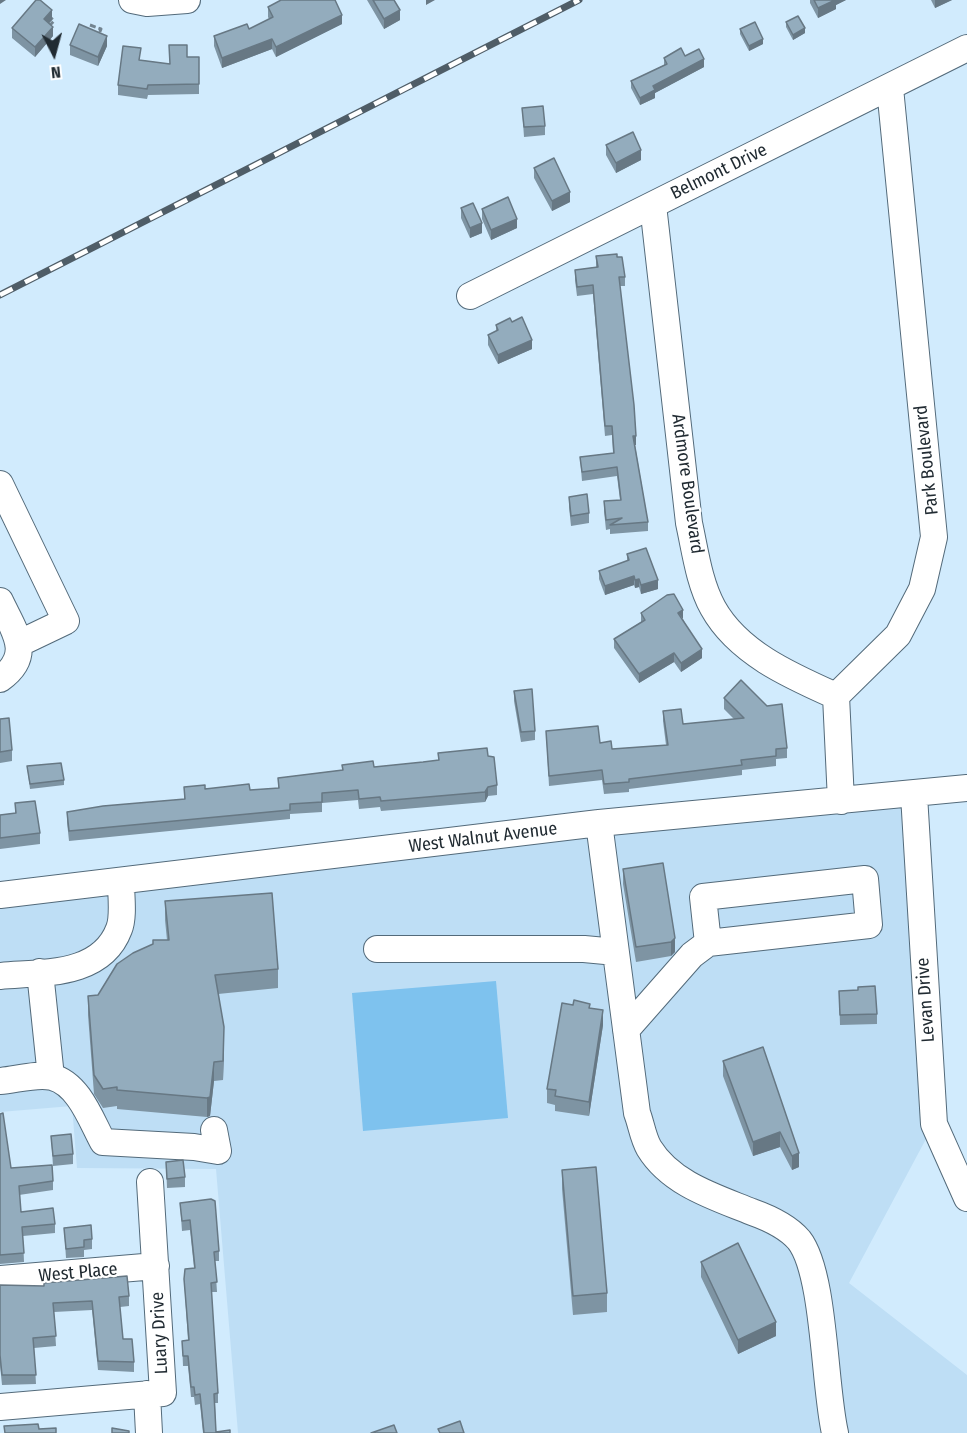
<!DOCTYPE html>
<style>
body{margin:0}
#map{position:relative;width:967px;height:1433px;overflow:hidden;background:#d1ebfd;font-family:"Fira Sans Condensed",sans-serif}
canvas{display:block}
.north{position:absolute;left:24px;top:24px;width:60px;height:60px;-webkit-text-stroke:4px #fff;paint-order:stroke;rotate:174deg;font-size:16px;font-weight:700;line-height:24px;text-align:center;color:#212b32}
.north::after{content:'';display:block;margin:auto;width:21px;height:27px;background:#212b32;clip-path:polygon(50% 0,100% 100%,50% 72%,0 100%)}
</style>
<div id="map">
<canvas width="967" height="1433"></canvas>
<div class="north">N</div>
</div>
<script>
const g = document.querySelector('canvas').getContext('2d');
g.lineJoin = 'round';
function fill(path, color) { g.fillStyle = color; g.fill(path, 'evenodd'); }
function trace(path, color, width, dash) { g.strokeStyle = color; g.lineWidth = width; g.lineCap = dash ? 'butt' : 'round'; g.setLineDash(dash || []); g.stroke(path); }
function write(font, color, halo, rows, align = 'center') {
  g.font = font + ' "Fira Sans Condensed",sans-serif'; g.lineWidth = 4.5; g.setLineDash([]); g.textBaseline = 'middle'; g.strokeStyle = halo; g.fillStyle = color; for (const [text, x, y, turn = 0] of rows) {
    g.save(); g.translate(x, y); g.rotate((+turn || 0) * Math.PI / 180); g.textAlign = isNaN(turn) ? turn : align; if (halo) g.strokeText(text, 0, 0); g.fillText(text, 0, 0); g.restore();
  }
}
fill(new Path2D(`
 M 913,795 L 934,1124 L 849,1283 L 967,1375 L 967,1433 L 238,1433 L 216,1169 L 77,1168 L 72,1106 L 0,1112 L 0,895 Z`), '#bedef5');
fill(new Path2D(`
 M 496,981 L 508,1118 L 363,1131 L 352,993 Z`), '#7ec2ee');
const minor = new Path2D(`
 M 132,0 L 147,3 L 187,0
 M 653,205 L 689,523 C 695,550 699,583 713,608 C 738,653 791,676 836,696
 M 470,296 L 967,48
 M 0,484 L 66,621 L 20,643
 M 0,601 C 14,631 34,655 0,679
 M 914,795 L 934,1124 L 967,1198
 M 841,801 L 836,696 L 898,635 L 922,589 L 934,537 L 890,88
 M 599,823 L 637,1113 C 641,1123 643,1138 649,1148 C 671,1184 715,1197 752,1212 C 769,1218 787,1226 799,1240 C 825,1273 824,1386 835,1433
 M 0,895 L 599,823 L 967,788
 M 377,949 L 584,949 L 616,952
 M 40,972 L 51,1077
 M 0,976 C 42,972 101,977 119,929 C 124,917 121,896 121,882
 M 626,1030 L 692,955 L 708,943 L 869,925 L 865,879 L 703,897 L 708,943
 M 0,1081 C 15,1080 38,1073 52,1077 C 79,1084 91,1120 103,1142 L 194,1147 L 218,1151 L 214,1130
 M 0,1279 L 156,1266
 M 147,1394 L 149,1433
 M 0,1407 L 163,1393 L 150,1182`);
trace(minor, '#536a7a', 28);
trace(new Path2D(`
 M 90,25 L 101,29 L 99,34
 M 49,26 L 54,21 L 49,16`), '#738490', 3, [6, 3]);
trace(minor, '#fff', 26);
const rail = new Path2D(`
 M 0,295 L 579,0`);
trace(rail, '#4f5d67', 7);
trace(rail, '#fff', 4.5, [14]);
fill(new Path2D(`
 M 367,0 L 394,0 L 400,20 L 384,29 Z
 M 810,0 L 846,0 L 836,5 L 836,9 L 818,18 L 810,3 Z
 M 931,0 L 952,0 L 935,8 Z
 M 268,7 L 342,24 L 276,57 L 272,49 L 222,68 L 214,46 L 214,36 L 249,29 L 269,19 L 268,17 Z
 M 52,20 L 49,23 L 53,36 L 35,57 L 12,38 L 12,28 Z
 M 786,22 L 805,33 L 793,40 L 786,27 Z
 M 740,29 L 763,44 L 749,51 L 740,34 Z
 M 70,45 L 107,46 L 98,66 L 70,55 Z
 M 685,56 L 704,67 L 655,93 L 655,98 L 640,105 L 631,88 L 631,81 L 664,65 L 664,58 Z
 M 187,57 L 199,57 L 199,94 L 148,95 L 147,99 L 118,95 L 118,85 L 140,60 L 170,64 Z
 M 522,108 L 545,126 L 545,135 L 524,137 Z
 M 606,145 L 641,160 L 616,173 L 606,155 Z
 M 534,168 L 570,202 L 552,211 L 534,178 Z
 M 461,208 L 482,233 L 470,238 L 461,218 Z
 M 482,209 L 517,228 L 491,240 L 482,219 Z
 M 596,256 L 617,257 L 625,277 L 625,286 L 620,286 L 636,445 L 635,445 L 648,522 L 648,531 L 610,534 L 610,529 L 606,530 L 604,511 L 604,501 L 620,500 L 617,476 L 582,481 L 580,457 L 613,453 L 612,435 L 605,436 L 593,294 L 577,296 L 575,280 L 575,270 L 596,267 Z
 M 512,322 L 532,349 L 498,364 L 488,345 L 488,335 L 496,331 L 496,325 Z
 M 569,497 L 589,513 L 589,523 L 571,526 L 569,507 Z
 M 627,554 L 658,589 L 641,594 L 639,587 L 635,588 L 634,585 L 605,595 L 599,579 L 599,571 L 627,561 Z
 M 641,613 L 683,619 L 702,658 L 681,672 L 674,662 L 639,683 L 614,648 L 614,639 L 641,622 Z
 M 514,691 L 535,731 L 535,740 L 521,742 L 514,701 Z
 M 724,698 L 787,748 L 787,758 L 776,759 L 776,766 L 742,770 L 742,775 L 629,789 L 629,792 L 604,794 L 602,780 L 549,786 L 546,731 L 600,743 L 612,749 L 666,745 L 663,721 L 663,711 L 683,724 L 734,719 L 724,709 Z
 M 0,719 L 12,750 L 12,761 L 0,763 Z
 M 438,753 L 488,756 L 497,785 L 497,795 L 488,796 L 485,802 L 381,811 L 380,807 L 359,809 L 358,800 L 322,803 L 322,812 L 290,814 L 290,819 L 69,841 L 67,822 L 67,812 L 184,800 L 184,787 L 250,790 L 278,788 L 278,778 L 342,770 L 342,765 L 374,767 L 438,761 Z
 M 27,766 L 64,780 L 64,785 L 30,789 Z
 M 15,803 L 40,833 L 40,844 L 0,849 L 0,815 L 15,813 Z
 M 663,863 L 675,952 L 671,956 L 636,962 L 623,884 L 623,869 Z
 M 165,901 L 278,969 L 278,988 L 218,994 L 224,1046 L 223,1080 L 214,1081 L 210,1116 L 207,1117 L 117,1109 L 117,1106 L 103,1108 L 94,1094 L 88,1015 L 88,996 L 98,995 L 167,940 L 165,920 Z
 M 839,991 L 877,1014 L 877,1024 L 840,1025 Z
 M 573,1005 L 590,1008 L 603,1025 L 589,1116 L 555,1111 L 555,1105 L 547,1103 L 547,1089 Z
 M 763,1047 L 799,1167 L 792,1170 L 780,1147 L 753,1156 L 723,1076 L 723,1061 Z
 M 0,1114 L 11,1168 L 53,1181 L 53,1190 L 19,1195 L 21,1212 L 55,1224 L 55,1233 L 23,1236 L 24,1262 L 0,1264 Z
 M 51,1136 L 73,1154 L 73,1164 L 53,1166 Z
 M 166,1162 L 185,1177 L 185,1187 L 167,1188 Z
 M 562,1170 L 607,1293 L 607,1312 L 573,1315 L 562,1189 Z
 M 180,1203 L 219,1251 L 219,1261 L 215,1261 L 217,1292 L 211,1292 L 218,1393 L 218,1403 L 215,1403 L 216,1432 L 230,1433 L 203,1433 L 200,1404 L 195,1405 L 194,1397 L 191,1397 L 188,1366 L 183,1366 L 182,1341 L 188,1340 L 184,1279 L 194,1268 L 190,1230 L 182,1231 Z
 M 64,1228 L 92,1239 L 92,1249 L 84,1250 L 84,1257 L 66,1258 Z
 M 701,1262 L 776,1336 L 738,1354 L 701,1277 Z
 M 0,1285 L 129,1296 L 129,1306 L 120,1307 L 123,1339 L 134,1362 L 134,1372 L 98,1370 L 92,1310 L 54,1312 L 56,1346 L 34,1348 L 36,1384 L 2,1385 L 0,1365 Z`), '#7e94a3');
fill(new Path2D(`
 M 0,0 L 6,0 L 0,4 Z
 M 426,0 L 435,0 L 426,5 Z
 M 834,0 L 846,0 L 836,5 L 836,9 L 818,18 L 818,8 Z
 M 935,0 L 952,0 L 935,8 Z
 M 52,10 L 52,20 L 44,29 L 44,19 Z
 M 400,10 L 400,20 L 384,29 L 384,19 Z
 M 342,15 L 342,24 L 276,57 L 276,47 Z
 M 53,27 L 53,36 L 35,57 L 35,47 Z
 M 805,28 L 805,33 L 793,40 L 793,35 Z
 M 107,36 L 107,46 L 98,66 L 98,57 Z
 M 272,39 L 272,49 L 222,68 L 222,58 Z
 M 763,39 L 763,44 L 749,51 L 749,46 Z
 M 704,59 L 704,67 L 655,93 L 655,98 L 640,105 L 640,98 L 653,86 Z
 M 641,150 L 641,160 L 616,173 L 616,163 Z
 M 570,192 L 570,202 L 552,211 L 552,201 Z
 M 517,219 L 517,228 L 491,240 L 491,230 Z
 M 482,223 L 482,233 L 470,238 L 470,228 Z
 M 532,340 L 532,349 L 498,364 L 498,355 Z
 M 633,436 L 636,436 L 636,445 L 633,445 Z
 M 634,576 L 634,585 L 605,595 L 605,586 Z
 M 639,579 L 639,587 L 635,588 L 635,580 Z
 M 658,580 L 658,589 L 641,594 L 641,585 Z
 M 683,610 L 683,619 L 678,613 Z
 M 702,649 L 702,658 L 681,672 L 681,663 Z
 M 674,653 L 674,662 L 639,683 L 639,674 Z
 M 488,787 L 488,796 L 485,802 L 485,792 Z
 M 675,938 L 675,952 L 671,956 L 671,942 Z
 M 603,1010 L 603,1025 L 589,1116 L 589,1102 Z
 M 224,1027 L 224,1046 L 223,1080 L 223,1061 Z
 M 214,1062 L 214,1081 L 210,1116 L 207,1117 L 207,1098 Z
 M 780,1132 L 780,1147 L 753,1156 L 753,1142 Z
 M 799,1153 L 799,1167 L 792,1170 L 792,1156 Z
 M 776,1322 L 776,1336 L 738,1354 L 738,1340 Z`), '#677884');
const building = new Path2D(`
 M 36,0 L 40,0 L 52,10 L 44,19 L 53,27 L 35,47 L 12,28 Z
 M 281,0 L 335,0 L 342,15 L 276,47 L 272,39 L 222,58 L 214,36 L 247,24 L 249,29 L 273,17 L 268,7 Z
 M 373,0 L 394,0 L 400,10 L 384,19 Z
 M 814,0 L 835,0 L 818,8 Z
 M 798,16 L 805,28 L 793,35 L 786,22 Z
 M 755,22 L 763,39 L 749,46 L 740,29 Z
 M 79,24 L 107,36 L 98,57 L 70,45 Z
 M 169,45 L 187,45 L 187,57 L 199,57 L 199,84 L 148,85 L 147,89 L 118,85 L 123,46 L 141,48 L 139,60 L 170,64 Z
 M 681,48 L 685,56 L 699,49 L 704,59 L 653,86 L 655,90 L 640,98 L 631,81 L 667,64 L 664,58 Z
 M 543,106 L 545,126 L 524,127 L 522,108 Z
 M 633,132 L 641,150 L 616,163 L 606,145 Z
 M 554,158 L 570,192 L 552,201 L 534,168 Z
 M 508,197 L 517,219 L 491,230 L 482,209 Z
 M 473,203 L 482,223 L 470,228 L 461,208 Z
 M 617,254 L 617,257 L 622,257 L 625,277 L 619,277 L 634,405 L 636,436 L 633,436 L 648,522 L 610,525 L 622,518 L 606,520 L 604,501 L 621,500 L 617,467 L 582,472 L 580,457 L 614,453 L 612,426 L 605,426 L 593,285 L 577,287 L 575,270 L 598,267 L 596,256 Z
 M 522,317 L 532,340 L 498,355 L 488,335 L 498,330 L 496,325 L 510,318 L 512,322 Z
 M 587,494 L 589,513 L 571,516 L 569,497 Z
 M 646,548 L 658,580 L 641,585 L 639,579 L 635,580 L 634,576 L 605,586 L 599,571 L 629,560 L 627,554 Z
 M 674,594 L 683,610 L 678,613 L 702,649 L 681,663 L 674,653 L 639,674 L 614,639 L 645,620 L 641,613 L 667,595 Z
 M 741,680 L 767,706 L 782,704 L 787,748 L 776,749 L 776,756 L 741,760 L 742,765 L 629,779 L 629,782 L 604,784 L 602,770 L 549,776 L 546,731 L 598,726 L 600,743 L 611,741 L 612,749 L 668,745 L 663,711 L 681,709 L 683,724 L 744,718 L 724,698 Z
 M 532,689 L 535,731 L 521,732 L 514,691 Z
 M 9,718 L 12,750 L 0,752 L 0,719 Z
 M 487,748 L 488,756 L 494,757 L 497,785 L 488,787 L 485,792 L 381,801 L 380,797 L 359,799 L 358,790 L 322,793 L 322,802 L 290,804 L 290,810 L 69,831 L 67,812 L 103,806 L 185,799 L 184,787 L 205,785 L 205,789 L 249,784 L 250,790 L 279,788 L 278,778 L 343,770 L 342,765 L 373,761 L 374,767 L 423,762 L 439,760 L 438,753 Z
 M 61,763 L 64,780 L 30,784 L 27,766 Z
 M 35,801 L 40,833 L 0,838 L 0,815 L 16,813 L 15,803 Z
 M 663,863 L 675,938 L 671,942 L 636,947 L 623,869 Z
 M 272,893 L 278,969 L 215,975 L 224,1027 L 223,1061 L 214,1062 L 210,1097 L 207,1098 L 117,1090 L 117,1087 L 103,1089 L 94,1075 L 88,996 L 98,995 L 117,964 L 133,953 L 153,944 L 153,940 L 169,940 L 165,901 Z
 M 875,986 L 877,1014 L 840,1015 L 839,991 L 858,990 L 858,987 Z
 M 574,1000 L 590,1004 L 589,1008 L 603,1010 L 589,1102 L 555,1096 L 556,1090 L 547,1089 L 562,1003 L 573,1005 Z
 M 763,1047 L 799,1153 L 792,1156 L 780,1132 L 753,1142 L 723,1061 Z
 M 3,1113 L 11,1168 L 52,1165 L 53,1181 L 19,1186 L 21,1212 L 53,1208 L 55,1224 L 22,1227 L 24,1253 L 0,1255 L 0,1114 Z
 M 71,1134 L 73,1154 L 53,1156 L 51,1136 Z
 M 183,1160 L 185,1177 L 167,1179 L 166,1162 Z
 M 596,1167 L 607,1293 L 573,1296 L 562,1170 Z
 M 211,1199 L 215,1201 L 219,1251 L 214,1252 L 217,1282 L 211,1283 L 218,1393 L 214,1394 L 216,1432 L 230,1430 L 230,1433 L 204,1433 L 200,1394 L 195,1395 L 194,1387 L 191,1387 L 188,1356 L 183,1356 L 182,1341 L 189,1340 L 184,1279 L 185,1269 L 195,1268 L 190,1220 L 182,1221 L 180,1203 Z
 M 91,1225 L 92,1239 L 84,1240 L 84,1247 L 66,1249 L 64,1228 Z
 M 738,1243 L 776,1322 L 738,1340 L 701,1262 Z
 M 127,1276 L 129,1296 L 119,1297 L 123,1339 L 132,1339 L 134,1362 L 98,1361 L 92,1301 L 53,1303 L 56,1336 L 33,1338 L 36,1375 L 2,1375 L 0,1355 L 0,1285 L 44,1286 L 44,1283 Z
 M 460,1421 L 464,1433 L 440,1433 L 438,1429 Z
 M 38,1424 L 39,1429 L 56,1428 L 56,1433 L 5,1433 L 4,1426 Z
 M 394,1425 L 397,1433 L 371,1433 Z
 M 112,1428 L 129,1431 L 129,1433 L 112,1433 Z`);
fill(building, '#93acbd');
trace(building, '#677884', 1.5);
write('18px', '#212b32', '#fff', [
 ["Belmont Drive",719,172,-26],
 ["Park Boulevard",927,460,-96],
 ["Ardmore Boulevard",687,484,82],
 ["West Walnut Avenue",483,838,-7],
 ["Levan Drive",926,1000,-94],
 ["West Place",78,1273,-5],
 ["Luary Drive",160,1333,-93]
]);
</script>
